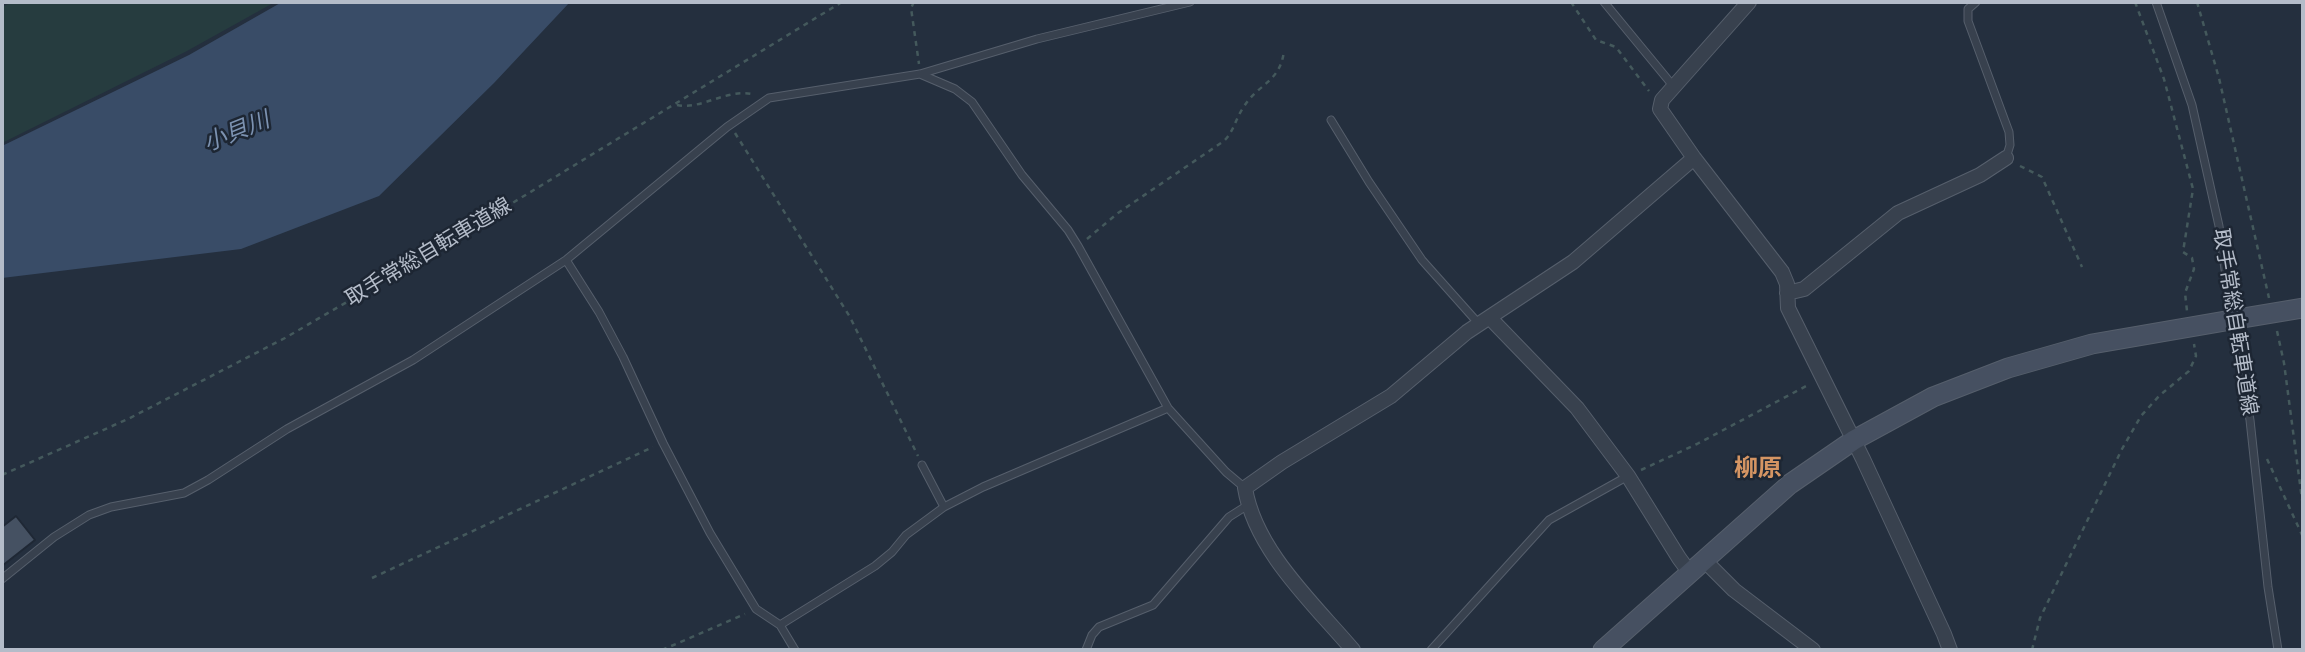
<!DOCTYPE html>
<meta charset="utf-8">
<style>
body{margin:0}
#map{position:relative;width:2305px;height:652px;overflow:hidden;background:#242f3e;font-family:"Sofia Sans Condensed",sans-serif}
canvas{display:block}
.frame{position:absolute;inset:0;border:4px solid #b4bcc9;pointer-events:none}
</style>
<div id="map">
<canvas width="2305" height="652"></canvas>
<div class="frame"></div>
</div>
<script>
const g = document.querySelector('canvas').getContext('2d');
g.lineJoin = 'round';
function fill(path, color) { g.fillStyle = color; g.fill(path, 'evenodd'); }
function trace(path, color, width, dash) { g.strokeStyle = color; g.lineWidth = width; g.lineCap = dash ? 'butt' : 'round'; g.setLineDash(dash || []); g.stroke(path); }
function write(font, color, halo, rows, align = 'center') {
  g.font = font + ' "Sofia Sans Condensed","Noto Sans JP",sans-serif'; g.lineWidth = 5; g.setLineDash([]); g.textBaseline = 'middle'; g.strokeStyle = halo; g.fillStyle = color; for (const [text, x, y, turn = 0] of rows) {
    g.save(); g.translate(x, y); g.rotate((+turn || 0) * Math.PI / 180); g.textAlign = isNaN(turn) ? turn : align; if (halo) g.strokeText(text, 0, 0); g.fillText(text, 0, 0); g.restore();
  }
}
fill(new Path2D(`
 M 13,2 L 275,2 L 187,51 L 2,143 L 2,7 Z`), '#263c3f');
fill(new Path2D(`
 M 282,2 L 570,2 L 494,83 L 379,196 L 241,249 L 2,278 L 2,146 L 189,55 Z`), '#394c67');
const building = new Path2D(`
 M 16,516 L 35,540 L 2,566 L 2,527 Z`);
fill(building, '#455162');
trace(building, '#1f2835', 2);
const lane = new Path2D(`
 M 1604,2 L 1674,87
 M 1976,2 L 1968,9 L 1968,21 L 2009,132 L 2010,145 L 2006,158
 M 2156,2 L 2192,105 L 2219,226 L 2232,320 L 2250,420 L 2268,587 L 2278,650
 M 920,74 L 955,89 L 972,102 L 1022,175 L 1068,230 L 1078,246 L 1168,408 L 1226,472 L 1245,488
 M 1331,120 L 1369,182 L 1422,260 L 1479,324
 M 566,260 L 599,312 L 623,357 L 663,443 L 710,533 L 756,609 L 780,625 L 795,650
 M 922,465 L 944,507
 M 2,579 L 54,537 L 89,515 L 111,507 L 184,493 L 208,480 L 287,429 L 413,360 L 566,260 L 727,127 L 769,98 L 920,74 L 1037,39 L 1190,2
 M 780,625 L 875,566 L 892,552 L 906,535 L 944,507 L 983,487 L 1168,408
 M 1086,650 L 1092,635 L 1099,627 L 1153,605 L 1229,517 L 1248,505
 M 1431,650 L 1549,520 L 1628,476`);
const street = new Path2D(`
 M 1749,2 L 1662,100 L 1660,109 L 1694,158 L 1782,272 L 1787,284 L 1788,308 L 1863,459 L 1944,634 L 1950,650
 M 1787,293 L 1804,289 L 1898,213 L 1980,175 L 2006,158
 M 1490,318 L 1577,408 L 1628,476 L 1679,558 L 1690,573
 M 1704,560 L 1734,590 L 1813,650
 M 1353,650 C 1313,603 1255,550 1245,488 L 1282,462 L 1391,396 L 1467,332 L 1573,262 L 1694,158`);
const secondary = new Path2D(`
 M 1603,650 L 1790,484 L 1854,440 L 1933,397 L 2008,368 L 2092,344 L 2237,319`);
trace(lane, '#565f6c', 9);
trace(street, '#565f6c', 16);
trace(secondary, '#565f6c', 21);
trace(new Path2D(`
 M 914,2 L 911,8 L 919,64
 M 1571,2 L 1596,40 L 1616,47 L 1649,91
 M 2135,2 L 2164,79 L 2193,189 L 2183,252 L 2192,258 L 2194,269 L 2185,293 L 2187,311
 M 2197,2 L 2219,78 L 2269,298
 M 677,105 C 702,110 725,89 752,94
 M 735,133 L 850,317 L 918,456
 M 2020,166 L 2042,177 L 2082,267
 M 1087,239 L 1118,213 L 1224,141 C 1234,131 1235,120 1243,108 C 1257,84 1280,83 1284,51
 M 2277,331 L 2284,363 L 2303,507
 M 2267,459 L 2303,537
 M 1641,470 L 1697,444 L 1810,384
 M 2,475 L 128,419 L 285,338 L 419,260 L 842,2
 M 372,578 L 653,447
 M 662,650 L 745,614
 M 2032,650 L 2040,618 L 2122,449 L 2141,416 L 2159,396 L 2189,371 L 2196,356 L 2194,344`), '#44595c', 2.5, [5, 5]);
trace(lane, '#38414e', 7);
trace(street, '#38414e', 14);
trace(secondary, '#465061', 19);
const secondaryBridge = new Path2D(`
 M 2237,319 L 2303,308`);
trace(secondaryBridge, '#565f6c', 21, []);
trace(secondaryBridge, '#465061', 19);
write('21px', '#b4bcc9', '#1d2633', [
 ["取手常総自転車道線",429,253,-31],
 ["取手常総自転車道線",2234,322,81]
]);
write('italic 23px', '#7c92b1', '#1d2633', [
 ["小貝川",237,133,-22]
]);
write('bold 24px', '#d59563', '#1d2633', [
 ["柳原",1758,470]
]);
</script>
